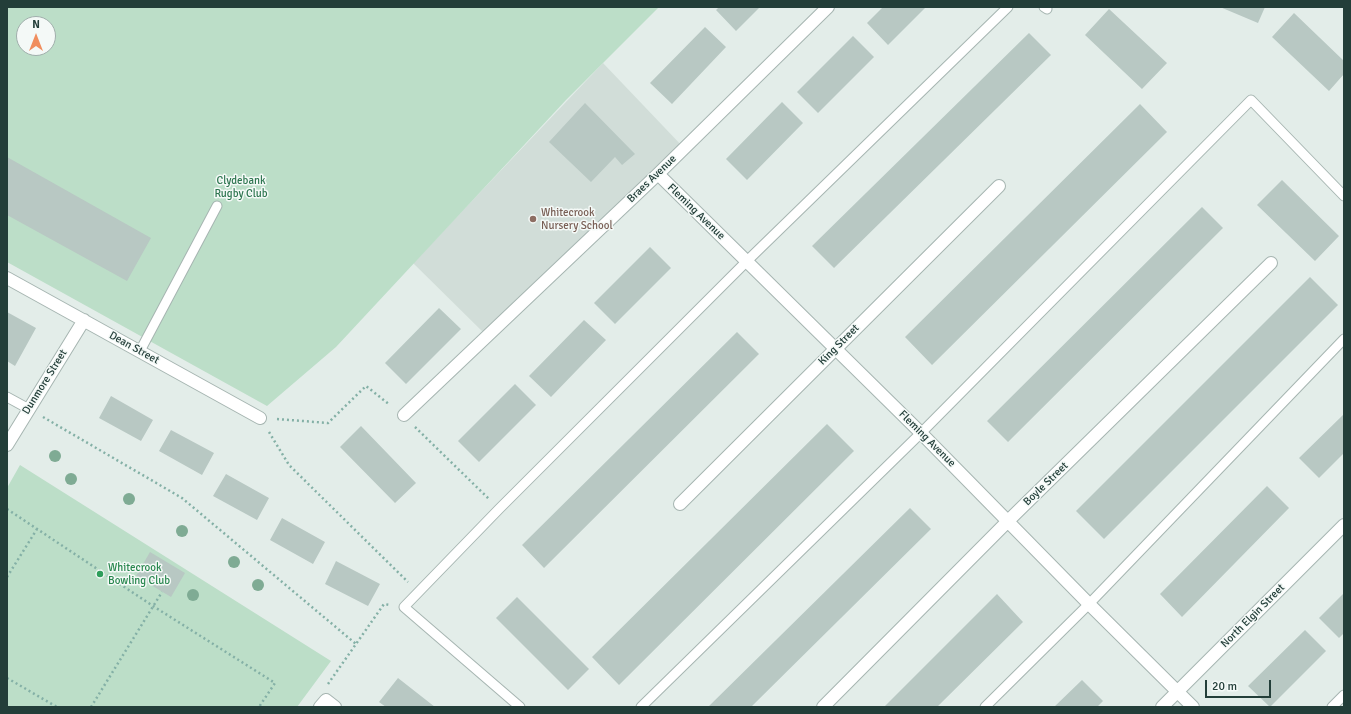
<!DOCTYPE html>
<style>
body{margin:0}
#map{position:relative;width:1351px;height:714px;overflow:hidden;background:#e3ede9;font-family:Signika,sans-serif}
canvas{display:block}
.frame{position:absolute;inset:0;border:8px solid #233e39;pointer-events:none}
.north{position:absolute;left:16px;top:16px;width:40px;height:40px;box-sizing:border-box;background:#f4f9f7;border:1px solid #a0aeab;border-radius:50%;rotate:0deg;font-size:11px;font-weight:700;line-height:16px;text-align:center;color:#233e39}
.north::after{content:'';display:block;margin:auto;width:14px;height:18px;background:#f08e5e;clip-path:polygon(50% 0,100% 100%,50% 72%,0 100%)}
.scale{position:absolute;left:1205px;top:680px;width:66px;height:18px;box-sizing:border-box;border:2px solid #233e39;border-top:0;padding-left:5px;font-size:12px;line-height:14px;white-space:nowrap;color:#233e39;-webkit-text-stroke:3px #f4f9f7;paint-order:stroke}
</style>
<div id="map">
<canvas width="1351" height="714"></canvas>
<div class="frame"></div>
<div class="north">N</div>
<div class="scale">20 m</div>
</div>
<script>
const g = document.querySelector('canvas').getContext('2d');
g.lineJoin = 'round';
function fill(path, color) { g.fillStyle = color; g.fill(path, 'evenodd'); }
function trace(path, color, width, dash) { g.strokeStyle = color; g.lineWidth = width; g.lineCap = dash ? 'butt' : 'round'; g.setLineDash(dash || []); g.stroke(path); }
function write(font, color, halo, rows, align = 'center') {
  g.font = font + ' Signika,sans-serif'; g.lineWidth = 3; g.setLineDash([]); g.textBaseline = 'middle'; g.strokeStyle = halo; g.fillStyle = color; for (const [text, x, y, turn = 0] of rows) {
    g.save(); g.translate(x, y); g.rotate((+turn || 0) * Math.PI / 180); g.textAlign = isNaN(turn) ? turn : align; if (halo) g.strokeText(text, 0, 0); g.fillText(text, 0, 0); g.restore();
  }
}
fill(new Path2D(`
 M 603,63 L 684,148 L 487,336 L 413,263 Z`), '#d1ddd8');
fill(new Path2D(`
 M 7,7 L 659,7 L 566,100 L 336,347 L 267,406 L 7,262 ZM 24,24 L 48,24 L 48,48 L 24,48 Z
 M 20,465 L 331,661 L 297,707 L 7,707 L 7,488 Z`), '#bcdec8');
fill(new Path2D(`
 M 719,7 L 760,7 L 736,31 L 716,10 Z
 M 883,7 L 926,7 L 888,45 L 867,23 Z
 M 1220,7 L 1265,7 L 1258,23 Z
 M 1109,9 L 1167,63 L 1142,89 L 1085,35 Z
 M 1294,13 L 1344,61 L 1344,74 L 1329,91 L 1272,37 Z
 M 705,27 L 726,47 L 672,104 L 650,83 Z
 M 1029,33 L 1051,55 L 834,268 L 812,246 Z
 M 853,36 L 874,57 L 818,113 L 797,92 Z
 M 782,102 L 803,123 L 747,180 L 726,159 Z
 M 585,103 L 635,154 L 622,165 L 615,157 L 591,182 L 549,142 Z
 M 1140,104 L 1167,132 L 932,365 L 905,337 Z
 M 7,157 L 151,238 L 127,281 L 7,215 Z
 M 1282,180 L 1339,236 L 1315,261 L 1257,205 Z
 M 1202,207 L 1223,228 L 1008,442 L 987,421 Z
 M 650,247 L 671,268 L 615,324 L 594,303 Z
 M 1310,277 L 1338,305 L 1104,539 L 1076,511 Z
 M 439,308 L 461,329 L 406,384 L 385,363 Z
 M 7,312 L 36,328 L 15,366 L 7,361 Z
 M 584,320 L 606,340 L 551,397 L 529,376 Z
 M 737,332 L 759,354 L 544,568 L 522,545 Z
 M 515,384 L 536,405 L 479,462 L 458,441 Z
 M 111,396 L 153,420 L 141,441 L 99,418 Z
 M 1344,414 L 1344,453 L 1319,478 L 1299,458 Z
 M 827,424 L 854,451 L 619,685 L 592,657 Z
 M 361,426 L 416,483 L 395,503 L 340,447 Z
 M 171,430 L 214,453 L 202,475 L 159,451 Z
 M 226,474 L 269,498 L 257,520 L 213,496 Z
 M 1267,486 L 1289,508 L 1182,617 L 1160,594 Z
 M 910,508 L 931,529 L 751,707 L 708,707 Z
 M 282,518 L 325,542 L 313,564 L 270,540 Z
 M 150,552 L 185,573 L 171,597 L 136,576 Z
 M 336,561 L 380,584 L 368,606 L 325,584 Z
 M 1344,593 L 1344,633 L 1339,638 L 1319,618 Z
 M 997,594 L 1023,622 L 937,707 L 884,707 Z
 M 517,597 L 589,669 L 568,690 L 496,618 Z
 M 1305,630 L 1326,651 L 1270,707 L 1248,686 Z
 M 398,678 L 435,707 L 386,707 L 379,702 Z
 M 1082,680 L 1103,701 L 1097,707 L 1054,707 Z`), '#b8c8c3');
const lane = new Path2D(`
 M 1044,7 L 1047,9
 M 140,351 L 217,206
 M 7,397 L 29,409
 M 520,707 L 404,607 L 499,509 L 747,261 L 1008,7
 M 641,707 L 921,433 L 1251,100 L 1344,196
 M 985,707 L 1089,604 L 1344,339
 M 1332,707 L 1344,695`);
const street = new Path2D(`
 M 658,174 L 921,433 L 1089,604 L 1193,707
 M 7,278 L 260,418
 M 404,415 L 658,174 L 828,7
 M 7,445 L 84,320
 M 680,504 L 999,186
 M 320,707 L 326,700 L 335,707
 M 823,707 L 1008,521 L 1271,263
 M 1162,707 L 1344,525`);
trace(lane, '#a6b5b1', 11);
trace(street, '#a6b5b1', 14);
trace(new Path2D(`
 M 43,417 L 182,498 L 356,644
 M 277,419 L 328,423 L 366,386 L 390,405
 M 415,427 L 489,499
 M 269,432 L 289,465 L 408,582
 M 7,509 L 153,606 L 275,683 L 259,707
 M 7,577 L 37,529
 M 7,678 L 57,707
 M 328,684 L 384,604 L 390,605
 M 91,707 L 162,592`), '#84b0a6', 2.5, [2, 3]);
trace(lane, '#fff', 9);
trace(street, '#fff', 12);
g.fillStyle = '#7fab94';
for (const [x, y] of [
 [55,456],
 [71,479],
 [129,499],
 [182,531],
 [234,562],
 [258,585],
 [193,595]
]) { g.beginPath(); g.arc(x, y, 6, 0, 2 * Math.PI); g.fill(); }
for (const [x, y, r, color] of [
 [533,219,4,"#8d6e63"],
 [100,574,4,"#2e9e5b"]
]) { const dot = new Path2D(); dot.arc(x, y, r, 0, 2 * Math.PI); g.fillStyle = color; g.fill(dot); trace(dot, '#f4f9f7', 1.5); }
write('11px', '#233e39', '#f4f9f7', [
 ["Braes Avenue",652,179,-44],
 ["Fleming Avenue",696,212,44],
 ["King Street",839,345,-45],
 ["Dean Street",134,348,29],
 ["Dunmore Street",45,382,-58],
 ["Fleming Avenue",927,439,45],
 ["Boyle Street",1046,484,-44],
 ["North Elgin Street",1253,616,-45]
]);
write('11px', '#2d754f', '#f4f9f7', [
 ["Clydebank",241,181],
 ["Rugby Club",241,194]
]);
write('11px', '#785e54', '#f4f9f7', [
 ["Whitecrook",541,213],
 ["Nursery School",541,226]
], 'left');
write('11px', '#27864d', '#f4f9f7', [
 ["Whitecrook",108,568],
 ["Bowling Club",108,581]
], 'left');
</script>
